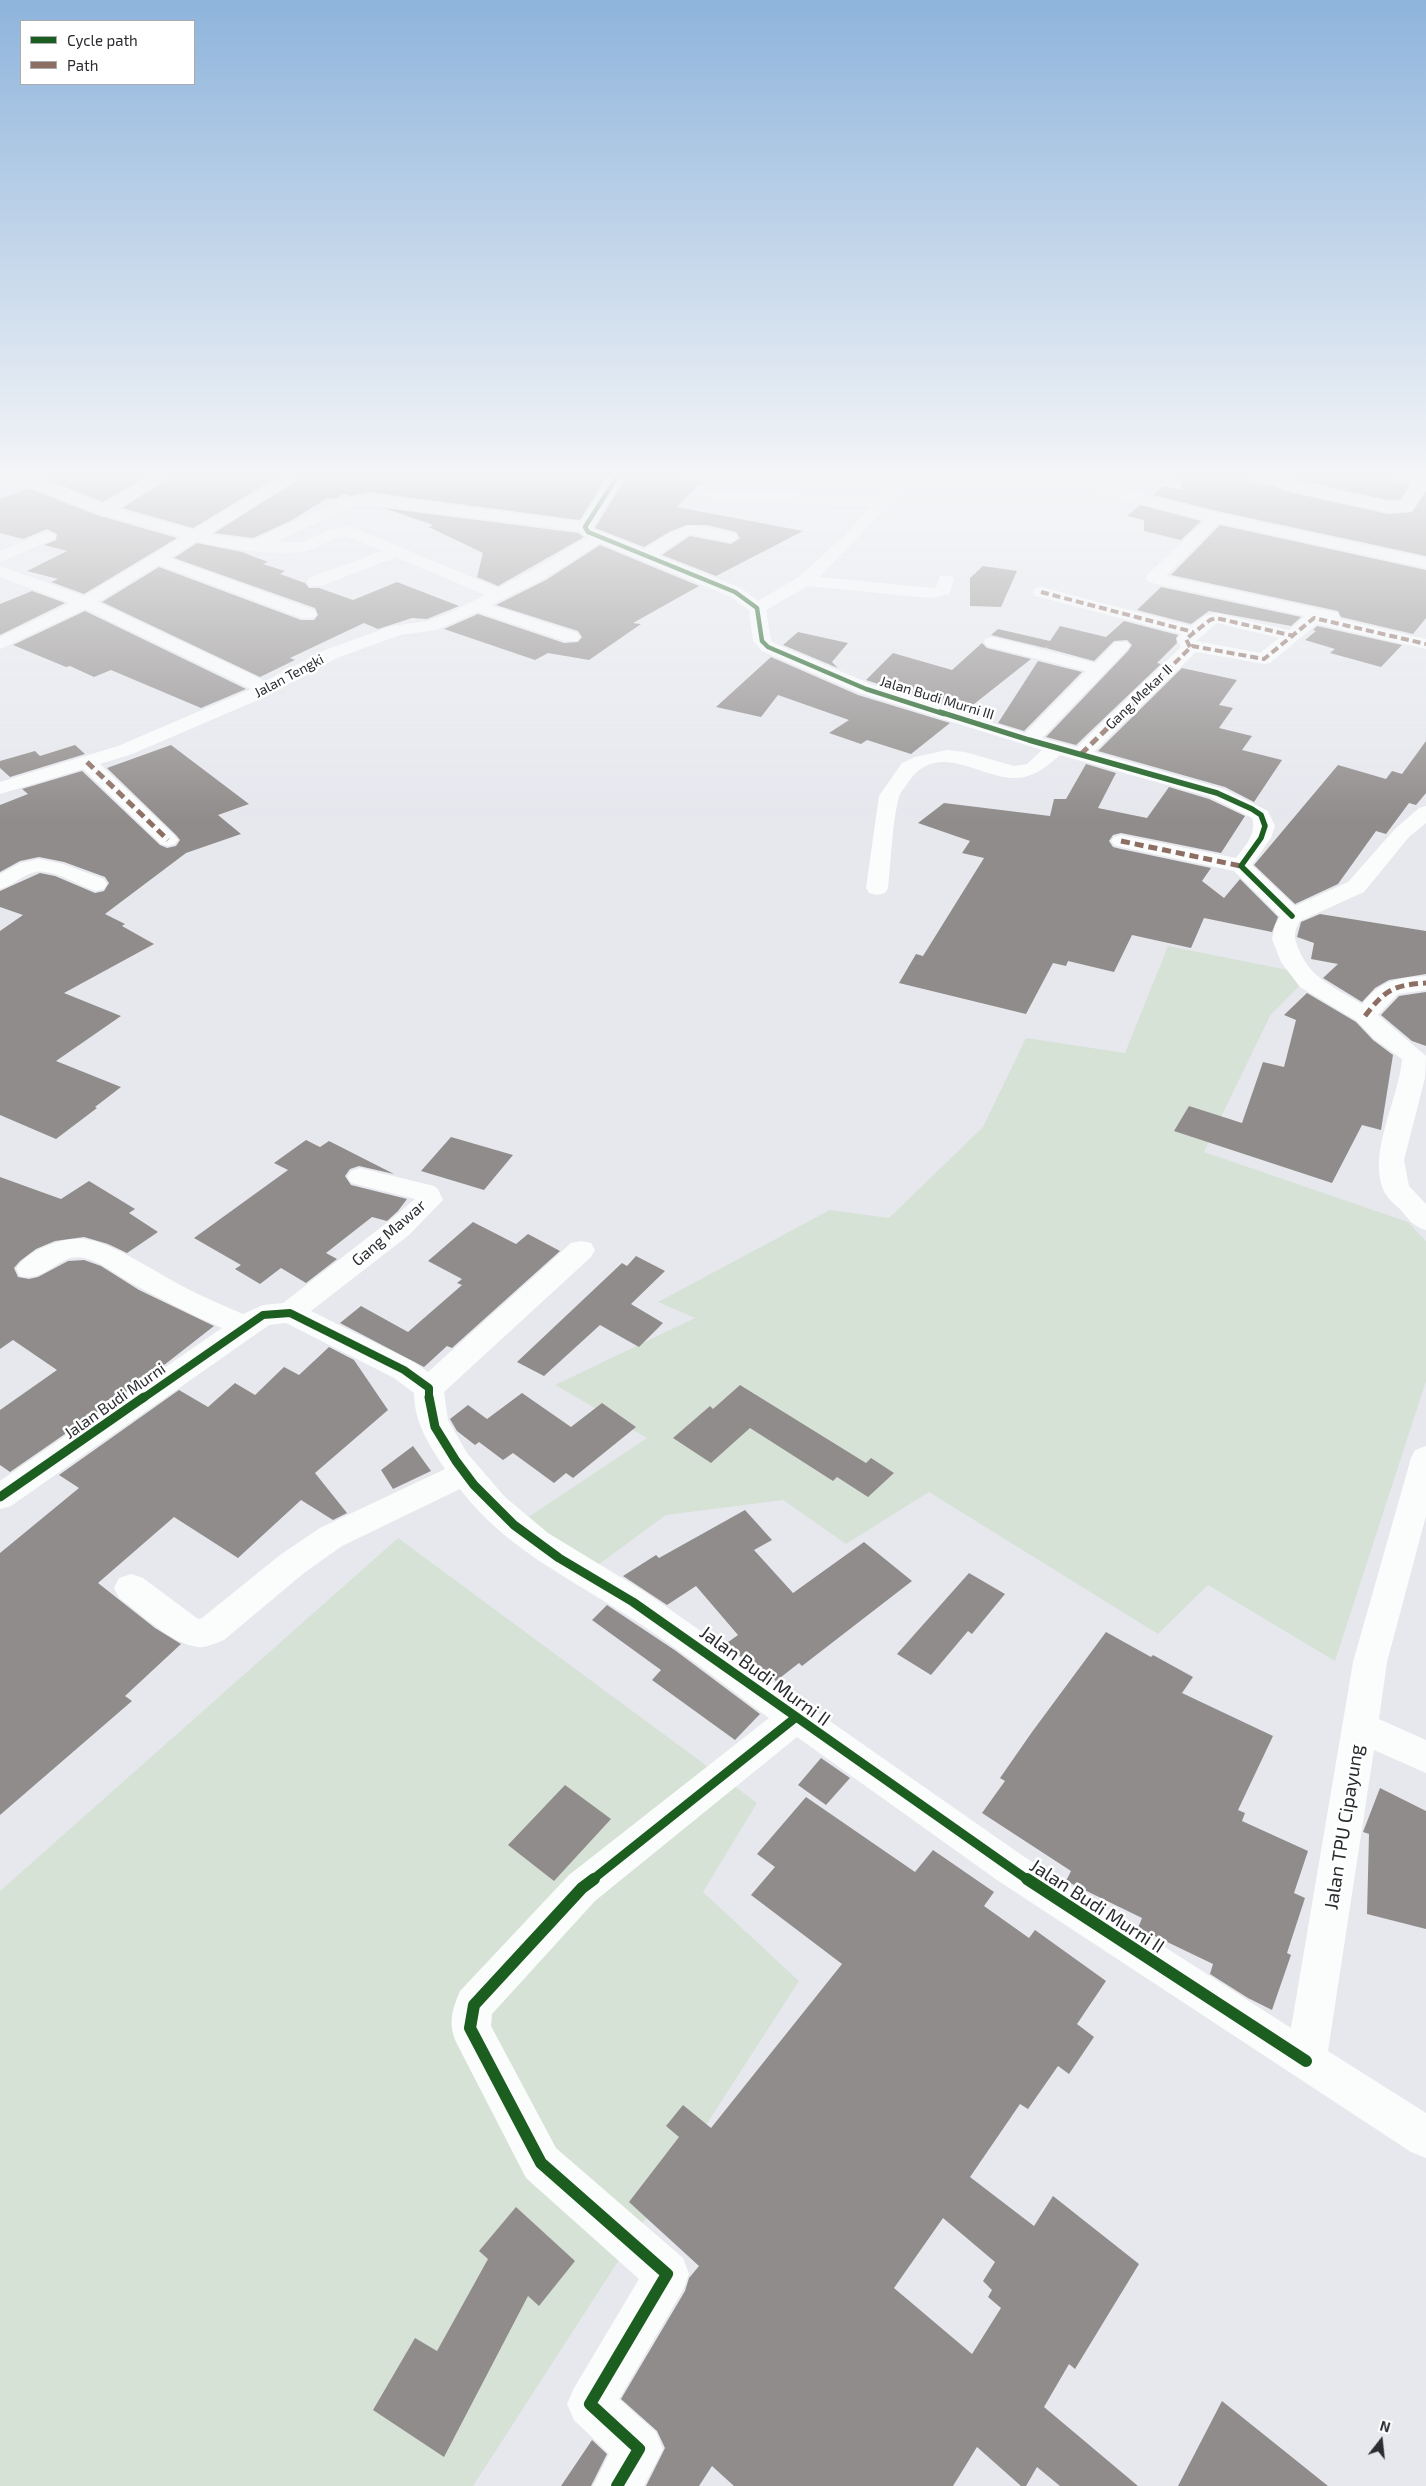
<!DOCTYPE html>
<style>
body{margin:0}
#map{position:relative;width:1426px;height:2486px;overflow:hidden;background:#e6e8ee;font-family:"Exo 2",sans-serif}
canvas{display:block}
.legend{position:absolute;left:20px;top:20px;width:175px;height:65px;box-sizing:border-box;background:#fff;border:1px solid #aaabac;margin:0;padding:6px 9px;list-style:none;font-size:15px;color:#2a2c30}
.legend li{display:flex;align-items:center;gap:10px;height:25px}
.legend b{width:25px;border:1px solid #aaabac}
.north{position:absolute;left:1356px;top:2416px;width:50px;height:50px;-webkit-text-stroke:4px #fff;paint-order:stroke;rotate:16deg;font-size:14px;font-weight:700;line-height:20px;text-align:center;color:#2a2c30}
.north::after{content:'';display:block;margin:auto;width:18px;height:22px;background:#2a2c30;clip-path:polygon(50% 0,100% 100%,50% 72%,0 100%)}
</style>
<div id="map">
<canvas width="1426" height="2486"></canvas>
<ul class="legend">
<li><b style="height:6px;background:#1b5e20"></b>Cycle path</li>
<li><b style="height:6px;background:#8d6e63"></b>Path</li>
</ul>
<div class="north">N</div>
</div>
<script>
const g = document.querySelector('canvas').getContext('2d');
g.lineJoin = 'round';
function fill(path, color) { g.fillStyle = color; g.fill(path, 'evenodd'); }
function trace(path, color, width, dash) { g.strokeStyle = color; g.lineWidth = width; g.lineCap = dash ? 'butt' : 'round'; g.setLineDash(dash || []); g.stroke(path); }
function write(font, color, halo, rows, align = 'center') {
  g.font = font + ' "Exo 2",sans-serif'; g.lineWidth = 5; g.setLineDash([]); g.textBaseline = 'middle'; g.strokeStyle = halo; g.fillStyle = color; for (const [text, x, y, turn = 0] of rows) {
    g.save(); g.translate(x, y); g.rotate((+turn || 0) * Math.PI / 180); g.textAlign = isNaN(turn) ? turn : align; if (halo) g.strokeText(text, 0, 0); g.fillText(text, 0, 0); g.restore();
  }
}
fill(new Path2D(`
 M 1168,946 L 1288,970 L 1300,985 L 1270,1016 L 1204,1152 L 1408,1222 L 1426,1241 L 1426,1381 L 1335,1661 L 1208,1585 L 1158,1634 L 929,1492 L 846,1544 L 783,1500 L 666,1515 L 587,1573 L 518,1524 L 647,1438 L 555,1385 L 695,1318 L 658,1302 L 830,1210 L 889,1218 L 983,1127 L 1026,1038 L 1125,1053 Z
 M 398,1538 L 757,1803 L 703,1892 L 799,1981 L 473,2486 L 0,2486 L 0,1891 Z`), '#d7e2d6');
fill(new Path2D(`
 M 66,472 L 155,472 L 103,502 L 48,480 Z
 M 179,472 L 286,472 L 193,528 L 122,508 Z
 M 310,472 L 610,472 L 580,520 L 368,492 L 350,496 L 344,494 L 335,499 L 328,498 L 290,521 L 253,538 L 214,533 Z
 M 629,472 L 682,472 L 679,480 L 702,481 L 677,507 L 803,531 L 716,576 L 662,555 L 690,536 L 731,544 L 740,538 L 736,532 L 707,525 L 687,525 L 669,532 L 644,547 L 595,528 Z
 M 1183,472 L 1230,472 L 1234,477 L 1277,487 L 1285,491 L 1388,514 L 1412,512 L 1426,491 L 1426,556 L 1217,511 L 1153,495 L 1164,486 L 1181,490 Z
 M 1304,472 L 1353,472 L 1411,484 L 1400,500 L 1388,500 L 1296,480 Z
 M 28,488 L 97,515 L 177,538 L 84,594 L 51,582 L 58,579 L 27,571 L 67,551 L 44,545 L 56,540 L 57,534 L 47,529 L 23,539 L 0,533 L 0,499 Z
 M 1140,505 L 1201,521 L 1181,540 L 1144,531 L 1144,520 L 1127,516 Z
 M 384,508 L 578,533 L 584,537 L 498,586 L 477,577 L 483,553 L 429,527 L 433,525 Z
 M 1220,525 L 1426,570 L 1426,618 L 1413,634 L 1341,617 L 1338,611 L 1171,575 Z
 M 197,543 L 242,552 L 268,562 L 263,564 L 285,571 L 280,574 L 305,583 L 309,588 L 319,588 L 353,600 L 397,582 L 459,606 L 427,619 L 412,618 L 378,629 L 364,623 L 290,658 L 295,660 L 260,677 L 102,602 L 159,567 L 301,620 L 314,620 L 318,615 L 315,608 L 174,558 Z
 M 600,545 L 699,586 L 633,623 L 641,624 L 589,660 L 548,653 L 535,660 L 444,629 L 478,614 L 564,643 L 578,642 L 582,637 L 578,631 L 496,605 L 546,580 Z
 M 983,566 L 1017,571 L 1001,607 L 970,606 L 970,578 Z
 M 1161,587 L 1301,617 L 1291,626 L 1209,611 L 1191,624 L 1137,610 Z
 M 32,591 L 65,603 L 0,635 L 0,604 Z
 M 85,611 L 246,689 L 201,708 L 111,670 L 94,677 L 70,666 L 66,667 L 13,645 Z
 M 1124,621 L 1178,635 L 1176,638 L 1177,643 L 1157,663 L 1161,664 L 1076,745 L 1046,737 L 1128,651 L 1132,645 L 1127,640 L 1114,641 L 1094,661 L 1046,648 L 1047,646 L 1045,648 L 991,635 L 998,629 L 1050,641 L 1060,626 L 1106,637 Z
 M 1317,626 L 1402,645 L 1381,667 L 1330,653 L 1335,649 L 1305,640 L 1316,631 L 1313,630 Z
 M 798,632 L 848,643 L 832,662 L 838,668 L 783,645 Z
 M 982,643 L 987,648 L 1031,659 L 964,712 L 866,680 L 893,653 L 952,670 Z
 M 771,657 L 858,695 L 950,723 L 911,754 L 867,740 L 861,744 L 829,733 L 849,720 L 778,695 L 761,717 L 716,707 Z
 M 1038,661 L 1082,672 L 1024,731 L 998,723 Z
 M 1182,668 L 1237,680 L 1219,705 L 1233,708 L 1219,728 L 1252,736 L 1242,750 L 1282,760 L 1254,802 L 1225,787 L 1098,751 Z
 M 1426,741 L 1426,793 L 1416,805 L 1409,803 L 1386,834 L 1376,831 L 1338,884 L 1295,904 L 1254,865 L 1338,765 L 1386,779 L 1392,771 L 1402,774 Z
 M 75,745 L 85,754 L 10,777 L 0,768 L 0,761 L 35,751 L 40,756 Z
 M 171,745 L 249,804 L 218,815 L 241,834 L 186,853 L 105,914 L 125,924 L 122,926 L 154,944 L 64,993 L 121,1016 L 56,1061 L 121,1087 L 95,1107 L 97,1108 L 56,1139 L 0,1115 L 0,931 L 23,915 L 0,907 L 0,891 L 40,873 L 55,876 L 95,893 L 104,891 L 109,883 L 105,877 L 64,862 L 39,857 L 20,861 L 0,872 L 0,805 L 28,794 L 22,789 L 82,771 L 160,845 L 167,848 L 176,846 L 180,840 L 176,835 L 107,768 Z
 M 1086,764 L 1116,773 L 1098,808 L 1147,818 L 1169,787 L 1209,799 L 1245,816 L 1221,853 L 1121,833 L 1113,835 L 1109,841 L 1113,847 L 1121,849 L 1211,868 L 1202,881 L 1224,898 L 1240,879 L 1278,917 L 1272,932 L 1204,918 L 1191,948 L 1132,935 L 1114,972 L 1068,961 L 1066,966 L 1053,963 L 1026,1014 L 899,983 L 916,954 L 923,956 L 984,858 L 962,853 L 970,841 L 918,823 L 944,803 L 1050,816 L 1054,799 L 1066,799 Z
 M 1320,914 L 1426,931 L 1426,974 L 1389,980 L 1375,988 L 1362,1002 L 1323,978 L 1338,964 L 1311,959 L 1314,943 L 1297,937 L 1301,922 Z
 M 1426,992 L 1426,1046 L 1412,1041 L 1381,1015 L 1399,996 Z
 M 1307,993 L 1356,1022 L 1373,1040 L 1393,1055 L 1381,1130 L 1362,1125 L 1332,1183 L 1174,1131 L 1189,1106 L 1242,1123 L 1263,1062 L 1284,1067 L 1296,1020 L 1284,1015 Z
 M 451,1137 L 513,1155 L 484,1190 L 421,1171 Z
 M 306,1140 L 320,1147 L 329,1141 L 394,1174 L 359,1166 L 350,1169 L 345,1176 L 351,1185 L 407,1199 L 398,1211 L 387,1221 L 372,1217 L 326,1253 L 337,1259 L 306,1283 L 281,1268 L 260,1284 L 235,1269 L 241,1265 L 194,1238 L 288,1170 L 274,1163 Z
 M 0,1177 L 61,1199 L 89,1181 L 135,1209 L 129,1213 L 158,1232 L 127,1253 L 108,1244 L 84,1237 L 55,1241 L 36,1249 L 20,1261 L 14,1268 L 18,1277 L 29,1279 L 38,1277 L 68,1261 L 84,1260 L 101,1266 L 139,1290 L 214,1326 L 159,1369 L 10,1472 L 0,1465 L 0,1410 L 57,1370 L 13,1340 L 0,1349 Z
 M 473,1222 L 516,1244 L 528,1234 L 560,1251 L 452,1348 L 447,1346 L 424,1367 L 340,1323 L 361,1306 L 408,1332 L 462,1285 L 457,1283 L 462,1279 L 428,1261 Z
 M 636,1256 L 665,1271 L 631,1304 L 663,1323 L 639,1347 L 600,1325 L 544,1376 L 517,1362 L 622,1263 L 627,1266 Z
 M 329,1347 L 354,1360 L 388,1410 L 315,1473 L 347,1513 L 333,1520 L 301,1500 L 238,1558 L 174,1517 L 98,1583 L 155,1628 L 181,1644 L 125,1696 L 132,1701 L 0,1815 L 0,1553 L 79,1488 L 59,1475 L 179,1390 L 208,1407 L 235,1383 L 255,1395 L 284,1367 L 299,1375 Z
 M 740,1385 L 866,1463 L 871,1458 L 894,1473 L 868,1497 L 837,1477 L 833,1481 L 750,1428 L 711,1463 L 673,1438 L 710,1406 L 713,1409 Z
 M 522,1393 L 571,1427 L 602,1403 L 636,1427 L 573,1478 L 566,1473 L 554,1483 L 513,1453 L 503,1460 L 479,1442 L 475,1445 L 457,1431 L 450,1419 L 468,1405 L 487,1419 Z
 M 413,1446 L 431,1471 L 393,1489 L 381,1470 Z
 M 745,1510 L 772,1540 L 754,1550 L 793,1593 L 864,1542 L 912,1581 L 802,1666 L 799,1663 L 776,1681 L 724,1645 L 738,1635 L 696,1586 L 667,1605 L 623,1576 L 656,1555 L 659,1558 Z
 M 969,1573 L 1005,1594 L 972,1634 L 968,1631 L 931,1675 L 897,1654 Z
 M 607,1605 L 676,1651 L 760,1714 L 735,1740 L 652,1680 L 661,1670 L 592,1620 Z
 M 1106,1632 L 1151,1657 L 1153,1655 L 1193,1677 L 1182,1693 L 1273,1736 L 1238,1810 L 1245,1813 L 1242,1821 L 1308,1851 L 1294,1893 L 1305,1898 L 1287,1953 L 1291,1955 L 1272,2010 L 1248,1998 L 1210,1974 L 1213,1964 L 1138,1928 L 1142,1918 L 1066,1881 L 1071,1871 L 982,1813 L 1005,1781 L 1000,1778 L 1032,1732 Z
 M 821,1758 L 850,1778 L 826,1805 L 798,1785 Z
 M 565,1785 L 611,1819 L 554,1881 L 508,1845 Z
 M 1380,1788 L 1426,1811 L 1426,1929 L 1367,1914 L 1369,1834 L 1363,1832 Z
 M 806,1797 L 915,1872 L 933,1850 L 994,1892 L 984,1906 L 1029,1938 L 1035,1930 L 1106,1981 L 1077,2024 L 1094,2037 L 1069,2074 L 1058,2066 L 1028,2109 L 1020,2104 L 970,2177 L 1034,2226 L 1053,2196 L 1139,2264 L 1075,2369 L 1069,2364 L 1044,2407 L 1138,2486 L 1060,2486 L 1037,2467 L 1026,2486 L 1021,2486 L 977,2447 L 953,2486 L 734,2486 L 712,2466 L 699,2486 L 646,2486 L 665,2448 L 657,2431 L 621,2399 L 685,2291 L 689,2278 L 699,2266 L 629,2202 L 679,2137 L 666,2126 L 683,2105 L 711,2128 L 842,1964 L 751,1895 L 775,1867 L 757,1854 ZM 943,2218 L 995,2262 L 983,2281 L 992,2290 L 988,2297 L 1001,2308 L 972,2354 L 894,2288 Z
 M 516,2207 L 575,2261 L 539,2306 L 528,2296 L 444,2457 L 373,2410 L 415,2338 L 437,2351 L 488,2259 L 479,2251 Z
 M 1222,2401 L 1328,2486 L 1178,2486 Z
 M 592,2440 L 607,2454 L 591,2486 L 561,2486 Z`), '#908c8b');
fill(new Path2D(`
 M 0,472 L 22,472 L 33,476 L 103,504 L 159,472 L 177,472 L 117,509 L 193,530 L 290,472 L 308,472 L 209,534 L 253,540 L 344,499 L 368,494 L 581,522 L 612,472 L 627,472 L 593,527 L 594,529 L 644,549 C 688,522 685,521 736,534 L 738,537 L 736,540 L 730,542 L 690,534 L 658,555 L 741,588 L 758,601 L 799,577 L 847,533 L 871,506 L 707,498 L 699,493 L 702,490 L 879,497 L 901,472 L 916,472 L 890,505 L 819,577 L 931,588 L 936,587 L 940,576 L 952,576 L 954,580 L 949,594 L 931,598 L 808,586 L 766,610 L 771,640 L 774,643 L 873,685 L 1025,733 L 1086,671 L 987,646 L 984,642 L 987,638 L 993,637 L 1095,663 L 1115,642 L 1127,642 L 1130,646 L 1127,650 L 1042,738 L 1077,747 L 1181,647 L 1177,639 L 1181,634 L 1035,596 L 1033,592 L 1035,588 L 1041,587 L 1191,626 L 1204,616 L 1216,613 L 1289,630 L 1305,616 L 1148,582 L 1146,578 L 1148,574 L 1205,520 L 1093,491 L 1090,488 L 1093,485 L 1098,483 L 1217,513 L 1426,558 L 1426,568 L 1219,523 L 1166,576 L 1338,613 L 1340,619 L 1426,639 L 1426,649 L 1317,624 L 1270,663 L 1264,664 L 1196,652 L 1094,752 L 1224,789 L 1268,811 L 1275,826 L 1271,838 L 1252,865 L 1295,906 L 1348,882 L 1395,829 L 1419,808 L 1426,806 L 1426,823 L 1409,837 L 1364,892 L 1300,921 C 1293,931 1294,939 1299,950 C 1310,978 1337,989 1362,1004 C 1381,980 1397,978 1426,976 L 1426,990 L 1398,994 L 1378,1015 L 1426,1056 L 1425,1078 L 1404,1160 L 1409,1186 L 1426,1204 L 1426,1230 C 1414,1227 1408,1219 1400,1209 C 1394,1204 1386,1197 1383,1189 C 1368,1151 1399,1099 1402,1059 L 1374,1039 L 1357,1021 L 1300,987 L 1281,962 L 1272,939 L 1275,925 L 1280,917 L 1234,871 L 1121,847 L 1114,845 L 1111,841 L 1114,837 L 1121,835 L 1236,858 C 1245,846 1257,834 1252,818 L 1210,797 L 1060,755 C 1046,767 1034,778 1014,778 C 980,778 938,740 909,781 C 906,786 900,792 899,797 C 892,822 891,862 888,888 L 885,893 L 877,895 L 869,893 L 866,888 L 879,796 L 902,763 L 915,757 L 947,750 L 965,752 L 1014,766 L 1027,764 L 1042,750 L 859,693 L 762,651 L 753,641 L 749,610 L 729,596 L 600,543 L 545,578 L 491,605 L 577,633 L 580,637 L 577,641 L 565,641 L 478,612 L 436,630 L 400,635 L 337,658 L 258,700 L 132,754 L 100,764 L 175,836 L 178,840 L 175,844 L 168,846 L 161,844 L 83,769 L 0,794 L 0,782 L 118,746 L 251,689 L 85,609 L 0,649 L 0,637 L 70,603 L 0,577 L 0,566 L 84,596 L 182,537 L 98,513 L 0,475 ZM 368,504 L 579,531 L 587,537 L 533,570 L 498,588 L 349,526 L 332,529 L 302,542 L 275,542 L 353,506 ZM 347,536 L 382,551 L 309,578 L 307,582 L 309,586 L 321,586 L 396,557 L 485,595 L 449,613 L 427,621 L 392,626 L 325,650 L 265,681 L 98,602 L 159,565 L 302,618 L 314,618 L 317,614 L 314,610 L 170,558 L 197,541 C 225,549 279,556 306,551 C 320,548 332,536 347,536 ZM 1217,623 L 1279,638 L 1260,653 L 1196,641 Z
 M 1232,472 L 1260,472 L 1278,476 L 1284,472 L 1302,472 L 1292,481 L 1388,502 L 1401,502 L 1414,483 L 1387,475 L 1385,472 L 1409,472 L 1426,477 L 1426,488 L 1412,510 L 1388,512 L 1285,489 L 1278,485 L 1234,475 Z
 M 48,531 L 56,536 L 54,539 L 0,562 L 0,551 Z
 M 39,859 L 63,864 L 104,879 L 107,884 L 104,889 L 96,891 C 78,886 51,866 32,873 C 20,877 12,886 0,889 L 0,874 L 20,863 Z
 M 360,1168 L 434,1186 L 438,1189 L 443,1200 L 409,1235 L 311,1311 L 414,1362 L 428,1372 L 571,1243 L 581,1241 L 591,1243 L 595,1250 L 591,1257 L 444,1392 L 448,1420 L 467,1453 L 505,1497 L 548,1533 L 645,1592 L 1023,1856 L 1291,2028 L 1353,1662 L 1411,1458 L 1415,1450 L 1426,1446 L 1426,1516 L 1387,1662 L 1379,1719 L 1426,1740 L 1426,1773 L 1374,1750 L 1328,2051 L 1426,2113 L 1426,2158 L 1411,2152 L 997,1880 L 797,1737 L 595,1901 L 492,2014 L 491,2026 L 556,2148 L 683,2258 L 689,2274 L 683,2290 L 619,2399 L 656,2432 L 663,2449 L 644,2486 L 593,2486 L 609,2454 L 574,2420 L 567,2404 L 574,2388 L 639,2279 L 526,2178 L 456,2042 C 448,2023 452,2010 460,1991 L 569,1875 L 769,1718 C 720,1682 672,1643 620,1611 C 563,1575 501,1544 460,1489 L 342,1546 L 304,1573 L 224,1640 C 216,1643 206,1648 198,1647 C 169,1643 142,1614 119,1598 L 114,1588 L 119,1578 L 131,1574 L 143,1578 L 198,1619 L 202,1618 L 280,1555 L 320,1528 L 445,1469 C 429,1445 414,1422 414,1393 L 394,1378 L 286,1323 L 269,1325 L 11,1506 L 0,1509 L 0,1481 L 222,1328 C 190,1314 159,1298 129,1282 C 116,1274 99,1261 84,1258 C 59,1252 47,1283 20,1276 L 16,1269 C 27,1250 62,1237 84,1239 C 112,1242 157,1273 184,1287 C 203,1297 223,1305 243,1314 L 263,1305 L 283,1303 L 389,1221 L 415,1199 L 351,1183 L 347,1177 L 351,1171 Z`), '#fbfcfc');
trace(new Path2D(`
 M 1041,592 L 1193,632
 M 1190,647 L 1186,639 L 1210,620 L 1216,618 L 1294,636
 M 1123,714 L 1192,646 L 1264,659 L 1314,618 L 1426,644`), '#8d6e63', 4, [8, 4]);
trace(new Path2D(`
 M 1081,754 L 1124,712
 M 87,762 L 168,840
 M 1121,841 L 1241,866
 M 1365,1016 C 1385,990 1393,985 1426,983`), '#8d6e63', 5, [9, 5]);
trace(new Path2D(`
 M 620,472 L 585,527 L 588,532 L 735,592 L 757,608 L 762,641 L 768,647 L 866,689 L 944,714`), '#1b5e20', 4.5);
trace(new Path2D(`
 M 940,712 L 1029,740 L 1217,793 L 1252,809 L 1261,815 L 1265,826 L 1261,838 L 1241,866 L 1292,916`), '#1b5e20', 5.5);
trace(new Path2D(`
 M 142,1399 L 263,1315 L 290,1313 L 404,1370 L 429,1388 L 429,1399`), '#1b5e20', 8);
trace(new Path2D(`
 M 429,1397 L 435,1427 L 456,1461 L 474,1485 L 514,1525 L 559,1558 L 633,1602 L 1028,1880
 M 0,1497 L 144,1397
 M 592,1880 L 795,1718`), '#1b5e20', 9);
trace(new Path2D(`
 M 594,1879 L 582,1888 L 474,2005 L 470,2028 L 541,2163 L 667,2274 L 590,2404 L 639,2449 L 617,2486
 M 1027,1879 L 1306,2061`), '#1b5e20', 12);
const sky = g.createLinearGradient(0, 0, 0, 820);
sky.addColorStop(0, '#8eb4dc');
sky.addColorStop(0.58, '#f4f5f7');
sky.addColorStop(1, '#f4f5f700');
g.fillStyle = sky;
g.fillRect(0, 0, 1426, 820);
write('14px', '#2a2c30', '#fff', [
 ["Jalan Tengki",289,676,-28],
 ["Gang Mekar II",1139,697,-44],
 ["Jalan Budi Murni III",937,698,17]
]);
write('16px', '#2a2c30', '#fff', [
 ["Gang Mawar",389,1233,-41],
 ["Jalan Budi Murni",115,1401,-35]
]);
write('19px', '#2a2c30', '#fff', [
 ["Jalan Budi Murni II",765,1676,36],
 ["Jalan TPU Cipayung",1344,1827,-81],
 ["Jalan Budi Murni II",1097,1906,33]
]);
</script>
